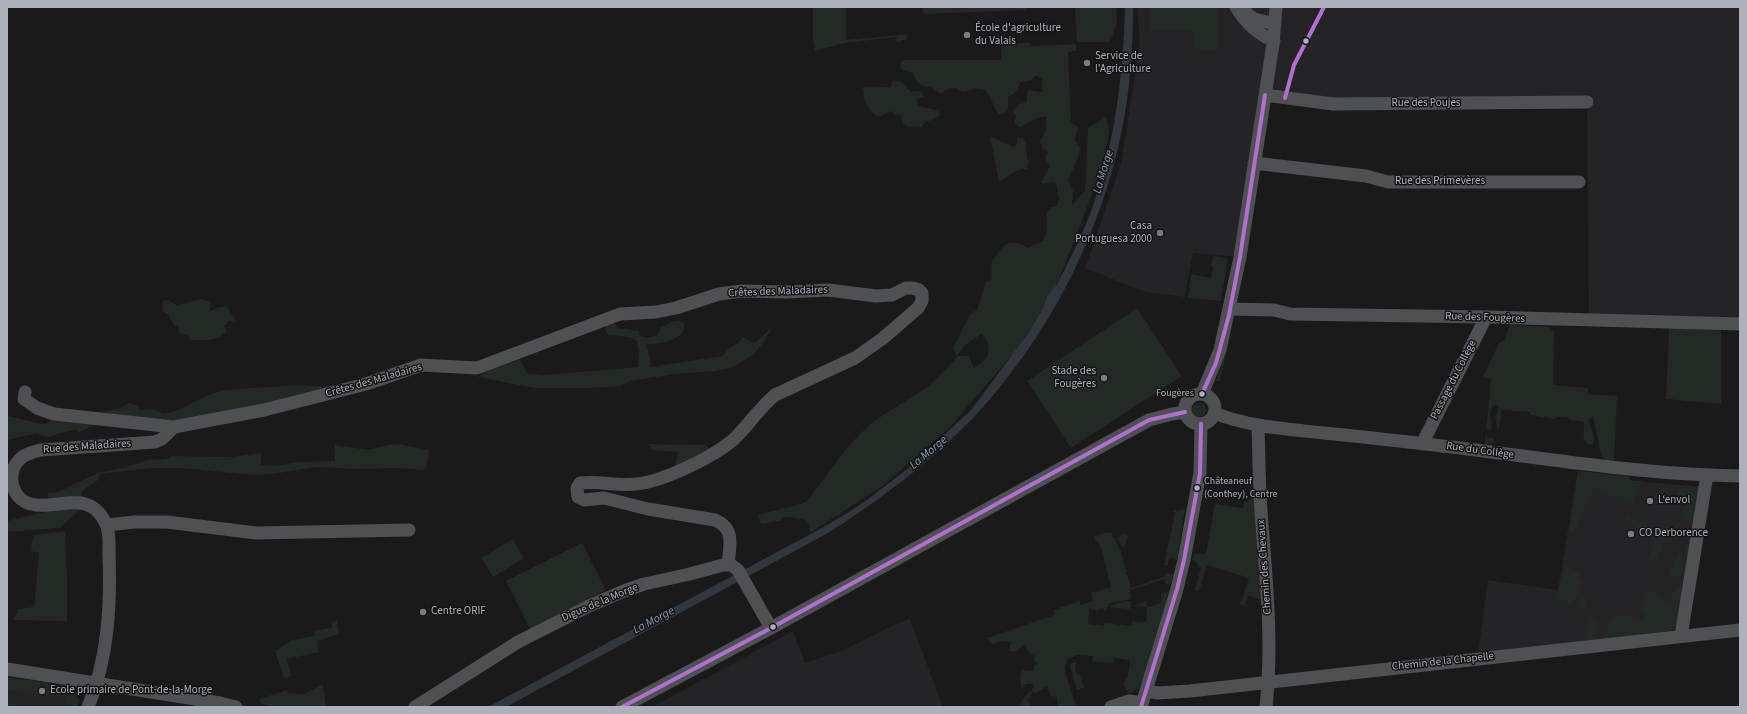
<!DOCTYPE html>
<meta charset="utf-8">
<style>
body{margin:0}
#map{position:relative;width:1747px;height:714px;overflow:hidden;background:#1a1a1a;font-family:"Source Sans 3",sans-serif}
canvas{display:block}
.frame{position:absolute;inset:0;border:8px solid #adb1b9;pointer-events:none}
</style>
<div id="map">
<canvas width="1747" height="714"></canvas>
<div class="frame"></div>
</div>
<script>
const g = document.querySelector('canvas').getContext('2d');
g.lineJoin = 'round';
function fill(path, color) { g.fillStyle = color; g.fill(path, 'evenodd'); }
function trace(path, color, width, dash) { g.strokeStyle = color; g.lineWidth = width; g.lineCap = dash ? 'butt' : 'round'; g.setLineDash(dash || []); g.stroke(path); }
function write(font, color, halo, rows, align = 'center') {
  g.font = font + ' "Source Sans 3",sans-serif'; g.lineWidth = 3; g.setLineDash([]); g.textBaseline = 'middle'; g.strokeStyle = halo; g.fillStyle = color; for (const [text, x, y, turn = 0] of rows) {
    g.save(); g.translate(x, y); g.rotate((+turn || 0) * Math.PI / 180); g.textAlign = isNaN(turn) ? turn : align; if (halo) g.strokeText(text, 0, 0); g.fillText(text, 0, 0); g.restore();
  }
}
fill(new Path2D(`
 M 1137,7 L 1740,7 L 1740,324 L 1589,321 L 1587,103 L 1333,104 L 1265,95 L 1240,257 L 1193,253 L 1185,297 L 1145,292 L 1085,268 L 1121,164 L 1140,42 Z
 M 1578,471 L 1627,476 L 1632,481 L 1703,487 L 1674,629 L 1670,631 L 1478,654 L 1488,580 L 1558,590 Z
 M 910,619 L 943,707 L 652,707 L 793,631 L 805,663 L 844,650 L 896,624 Z
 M 7,677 L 69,686 L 77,692 L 78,703 L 77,707 L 7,707 Z`), '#242426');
fill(new Path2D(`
 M 813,7 L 846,7 L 846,40 L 908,34 L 906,39 L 897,42 L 896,37 L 845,43 L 815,51 L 813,39 Z
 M 922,7 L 1028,7 L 1025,10 L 926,14 L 922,11 Z
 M 1075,7 L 1116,7 L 1117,23 L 1110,42 L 1077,42 Z
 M 1150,7 L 1219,7 L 1218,51 L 1194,50 L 1194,31 L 1149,30 Z
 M 1001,43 L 1029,43 L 1031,46 L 1076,44 L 1076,51 L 1068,52 L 1071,122 L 1078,127 L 1075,140 L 1080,148 L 1078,158 L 1068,180 L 1073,191 L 1072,205 L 1085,191 L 1088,128 L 1106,117 L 1109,132 L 1102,166 L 1090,200 L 1057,284 L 1021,344 L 951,426 L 885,484 L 810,533 L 808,522 L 804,519 L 791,517 L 786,517 L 780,521 L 761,524 L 758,515 L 801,504 L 807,501 L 843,453 L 858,436 L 874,421 L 929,386 L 957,357 L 953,348 L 970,314 L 977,310 L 986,282 L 991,280 C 993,274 990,266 992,261 C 993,259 995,257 996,256 C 1006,240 1012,239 1028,248 L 1043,241 L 1047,230 L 1047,213 L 1051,207 L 1057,206 L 1059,199 L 1056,183 L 1052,182 L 1043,184 L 1041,181 L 1047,172 L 1049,165 L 1045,158 L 1048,152 L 1042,147 L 1040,141 L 1046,129 L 1047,117 C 1037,115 1029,124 1020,127 L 1014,123 L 1016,116 L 1013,112 L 1018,104 L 1025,103 L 1027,101 L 1027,94 L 1029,90 L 1039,92 L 1043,91 L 1041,85 L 1042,78 L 1035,76 L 1031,80 L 1021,82 C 1017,88 1016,96 1008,96 C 1008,104 1011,114 999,114 L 995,108 L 989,95 L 984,90 L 975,89 L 962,92 C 954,85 949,87 941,94 L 931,87 L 920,85 L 915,79 L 913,73 L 903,70 L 900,67 L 901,61 L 906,60 L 1001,60 ZM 982,334 L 989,345 L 987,358 L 974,368 L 969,356 L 957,356 C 964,345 971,340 982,334 Z
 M 895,81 L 902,82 L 911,92 L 917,91 L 922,92 L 924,97 L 916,99 L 918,105 C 927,110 932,106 941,114 C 937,118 930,120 924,123 L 922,127 L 906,126 L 903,123 L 900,114 L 897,116 L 891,111 L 879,117 C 871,114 861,100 864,91 L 862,88 C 872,84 880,89 891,86 L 892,82 Z
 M 990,137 L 992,137 L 1013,147 L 1016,146 L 1017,138 L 1022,138 C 1030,145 1024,154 1029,162 L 1027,169 C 1014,168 1009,177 999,182 Z
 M 1213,256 L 1228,259 L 1221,301 L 1188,298 L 1191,274 L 1211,278 L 1213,267 L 1211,266 Z
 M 202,299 L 211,302 L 210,311 L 220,307 L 227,307 L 235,319 L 234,321 L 229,321 L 224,326 L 227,331 C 218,342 204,340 190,340 L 188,336 L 180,333 L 177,326 L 173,324 L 168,314 L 162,311 L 163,301 L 168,300 L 177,305 Z
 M 1137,308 L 1182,376 L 1071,448 L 1027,381 Z
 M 680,321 L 684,323 C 687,341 660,343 646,345 L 650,358 L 650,367 L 723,356 C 729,346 737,346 743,337 L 755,343 L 771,328 L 771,329 L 763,343 L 754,354 L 734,367 L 715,371 L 675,374 L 630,381 L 621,386 L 590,388 L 534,388 L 478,377 L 490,369 L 520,360 L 527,373 L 544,375 L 638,367 L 639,352 L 637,341 L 629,337 L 608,335 L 605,329 L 608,322 L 615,324 L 618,328 L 639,331 L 640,336 L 647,338 L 658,335 L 661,326 L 666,326 L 671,322 Z
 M 1510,325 L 1550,327 L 1551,330 L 1554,331 L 1553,385 L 1588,388 L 1588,394 L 1617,396 L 1614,461 L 1606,460 L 1601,456 L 1593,416 L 1588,420 C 1591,427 1596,437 1593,445 C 1579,444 1585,431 1584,422 L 1570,420 L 1569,418 L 1557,417 L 1556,419 L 1530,415 L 1530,412 L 1502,410 L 1499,428 L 1497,428 L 1495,417 L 1499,408 L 1495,404 C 1487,411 1491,419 1492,429 L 1486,430 L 1487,439 L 1494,438 L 1494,442 L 1485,445 L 1491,379 L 1483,377 L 1499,343 L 1504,340 Z
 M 1669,328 L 1721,329 L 1721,404 L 1666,399 Z
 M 1224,357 L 1225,358 L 1220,381 L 1216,381 Z
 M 298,385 L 344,388 L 175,425 L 102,418 L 105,411 L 118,409 L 129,403 L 138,406 L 140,410 L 153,409 L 164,414 L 176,411 L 209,395 L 224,390 Z
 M1192 410a7 7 0 1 1 14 0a7 7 0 1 1-14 0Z
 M 7,416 C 21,418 33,423 46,424 L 54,417 L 96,424 L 80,432 L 75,430 L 56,434 L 50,437 L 41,436 L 37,434 L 23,436 L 7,440 Z
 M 398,444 L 429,450 L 427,465 L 424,470 L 398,468 L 355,469 L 317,467 L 272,474 L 253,475 L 181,468 L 151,468 L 100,474 L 98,480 L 82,491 L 81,499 L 48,502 L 48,493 L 58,492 L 98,473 L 127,467 L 147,460 L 166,459 L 171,456 L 230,457 L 261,453 L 261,465 L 276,466 L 297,462 L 335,461 L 335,445 L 369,450 L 388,445 Z
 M 649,444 L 705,445 L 710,448 L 675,467 L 678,452 L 652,450 Z
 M 1578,471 L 1627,476 L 1632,481 L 1641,481 L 1632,505 L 1594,488 L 1573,534 L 1569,532 Z
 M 1683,485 L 1703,487 L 1697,526 L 1679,517 L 1685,505 L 1675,500 Z
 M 1252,498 L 1255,500 L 1260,546 L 1261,600 L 1248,595 L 1245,606 L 1240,604 L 1249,578 L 1207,565 L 1199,591 L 1195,590 L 1201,568 L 1196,562 L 1192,560 L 1195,554 L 1206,554 L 1215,504 L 1243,508 L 1244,502 Z
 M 49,509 L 81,509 L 60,528 L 7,532 L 7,521 L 45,512 Z
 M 1185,509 L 1177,559 L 1169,558 L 1168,565 L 1164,565 L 1175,513 L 1173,511 Z
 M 1627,515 L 1650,526 L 1647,533 L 1623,522 Z
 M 1677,521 L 1680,522 L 1670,543 L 1665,541 L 1655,564 L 1647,560 L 1663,525 L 1673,529 Z
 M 1695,529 L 1688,553 L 1684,555 L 1682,572 L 1679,576 L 1680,579 L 1676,580 L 1668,576 L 1679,553 L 1683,554 Z
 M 65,531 L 67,579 L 67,621 L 14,620 L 19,609 L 34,607 L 39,553 L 31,551 L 33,535 Z
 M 1111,532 L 1122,554 L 1125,569 L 1128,570 L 1126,572 L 1131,588 L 1165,576 L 1165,573 L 1174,574 L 1171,584 L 1166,584 L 1164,579 L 1130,590 L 1131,599 L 1110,603 L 1105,610 L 1099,609 L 1099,611 L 1089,609 L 1088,624 L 1104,626 L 1105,623 L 1131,626 L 1132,621 L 1146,622 L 1147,607 L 1134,606 L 1146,601 L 1148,607 L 1161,603 L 1161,594 L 1169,591 L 1142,682 L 1138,689 L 1128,694 L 1123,683 L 1128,676 L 1130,660 L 1114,658 L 1113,663 L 1092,661 L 1093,656 L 1077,655 L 1067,660 C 1060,670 1075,695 1076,707 L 1057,707 L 1059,705 L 1057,702 L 1057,697 L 1051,696 L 1047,686 L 1039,691 L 1038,693 L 1032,692 L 1031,697 L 1027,699 L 1030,703 L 1029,707 L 1020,707 L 1022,700 L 1029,692 L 1032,691 L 1033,684 L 1026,684 L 1021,690 L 1020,675 L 1023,670 L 1033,671 L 1034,665 L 1037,664 L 1034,661 L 1035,656 L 1030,654 L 1024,645 L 1015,652 L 1008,651 L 1011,642 L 1002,641 L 993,644 L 987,638 L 1055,615 L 1054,610 L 1079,601 L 1081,605 L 1093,601 L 1091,593 L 1111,587 L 1101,548 L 1094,537 L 1096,535 Z
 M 1124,533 L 1128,535 L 1124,548 L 1117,538 Z
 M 513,539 L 524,558 L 493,577 L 481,558 Z
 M 582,543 L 606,590 L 530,629 L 506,581 Z
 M 1566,566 L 1580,573 L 1578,578 L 1583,580 L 1571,607 L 1555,599 Z
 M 1686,584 L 1679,624 L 1670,631 L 1602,639 L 1616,610 L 1641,621 L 1645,613 L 1640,611 L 1650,589 L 1660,594 L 1659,597 L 1669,602 L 1676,587 Z
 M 1580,597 L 1588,601 L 1582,613 L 1574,609 Z
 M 1129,601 L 1131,601 L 1130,609 L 1110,607 L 1113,604 Z
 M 1591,619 L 1601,624 L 1594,640 L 1589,641 L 1583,639 Z
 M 337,620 L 339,634 L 317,641 L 319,652 L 287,659 L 291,676 L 284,678 L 275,651 L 292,640 L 315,636 L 314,631 L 332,628 L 332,622 Z
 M 1076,662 L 1075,670 L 1080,676 L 1084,687 L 1077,690 L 1070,666 L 1072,663 Z
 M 7,677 L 69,686 L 77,692 L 79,701 L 77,707 L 67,707 L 65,698 L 7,690 Z
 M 323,684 L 326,707 L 278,707 L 261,704 L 259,699 L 287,690 L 288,693 L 304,694 Z
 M 7,700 L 17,701 L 19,707 L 7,707 Z`), '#232924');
fill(new Path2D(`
 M 1125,7 L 1133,7 C 1133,29 1132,52 1130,74 C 1119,199 1059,327 973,418 C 930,462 880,500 828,533 L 506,707 L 488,707 L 820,529 L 849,512 L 867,500 L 911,466 L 972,409 L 1026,336 L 1043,308 L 1048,294 L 1056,286 C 1068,264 1079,241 1089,217 C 1114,149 1123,79 1125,7 Z`), '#31373d');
trace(new Path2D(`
 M 1236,7 C 1245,22 1257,34 1274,41
 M 1244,11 L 1254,19 L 1275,24
 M 1265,95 L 1333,104 L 1587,102
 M 1254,163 L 1366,176 L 1388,182 L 1579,182
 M 1230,309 L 1274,310 L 1290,314 L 1486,317 L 1740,324
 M 25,392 L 24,399 L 37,408 L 54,414 L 174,427 L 264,410 L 366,384 L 421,365 L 477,368 L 620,314 L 656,312 L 676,308 L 719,294 L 742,291 L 786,292 L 828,290 L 876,296 L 892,295 L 906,288 L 913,288 L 919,290 L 922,293 L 922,301 L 918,308 L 882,339 L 855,358 L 775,395 C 759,408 748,426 733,440 C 713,457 662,482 636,484 C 617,486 599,481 580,483 L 577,488 L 578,497 L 584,500 L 604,498 L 648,509 L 715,520 C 735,528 730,546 728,564
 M1185 409a15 15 0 1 1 30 0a15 15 0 1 1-30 0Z
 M 1202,394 L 1220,350 L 1240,257 L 1273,44 L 1276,7
 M 1214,413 C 1250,427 1287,429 1324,433 C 1363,437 1403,441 1442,446 C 1541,457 1640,475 1740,476
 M 1258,426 C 1259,455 1259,483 1261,512 C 1266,577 1273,642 1266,707
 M 1422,444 L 1486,317
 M 107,525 L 134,522 L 167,522 L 256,533 L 409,530
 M 1681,636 L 1707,475
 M 7,669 L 220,703 L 236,707
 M 1147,691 L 1158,693 L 1190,691 L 1740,630
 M 88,707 C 108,659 111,606 109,554 C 109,546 110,532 106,524 C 102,515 95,507 85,504 C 66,498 33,515 18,496 C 10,486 9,470 19,460 C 24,454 33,452 41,450 L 155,442 L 162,439 L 174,427
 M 415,707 L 518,642 L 589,606 L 624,591 L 644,584 L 690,574 L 723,565 L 731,565 L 738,570 L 771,628
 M 622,707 L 771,628 L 1149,420 L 1172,414 L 1185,412
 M 1111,707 L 1129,701 L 1142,703
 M 1141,707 L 1177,589 L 1184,560 L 1200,473 L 1201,424`), '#4f5053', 13);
trace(new Path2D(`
 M 1285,98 L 1294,65 L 1324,7
 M 1202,394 L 1216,363 L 1229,315 L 1240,257 L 1265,95
 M 622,707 L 771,628 L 1149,420 L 1185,412
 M 1141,707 L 1177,589 L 1184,560 L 1200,473 L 1201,424`), '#b36fd0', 4);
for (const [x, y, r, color] of [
 [967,35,4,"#7a7c81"],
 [1306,41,3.5,"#adb1b9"],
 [1087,63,4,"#7a7c81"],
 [1160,233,4,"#7a7c81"],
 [1104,378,4,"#7a7c81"],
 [1202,394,3.5,"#adb1b9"],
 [1197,488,3.5,"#adb1b9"],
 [1650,501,4,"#7a7c81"],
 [1631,534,4,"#7a7c81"],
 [423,612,4,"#7a7c81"],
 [773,627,3.5,"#adb1b9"],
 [42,691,4,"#7a7c81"]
]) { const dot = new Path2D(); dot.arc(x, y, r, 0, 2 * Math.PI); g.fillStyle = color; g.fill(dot); trace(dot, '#141416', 1.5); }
write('10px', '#adb1b9', '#141416', [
 ["Fougères",1194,394],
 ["Châteaneuf",1204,482,"left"],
 ["(Conthey), Centre",1204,495,"left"]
], 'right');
write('11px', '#adb1b9', '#141416', [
 ["École d'agriculture",975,29],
 ["du Valais",975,42],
 ["Service de",1095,57],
 ["l'Agriculture",1095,70],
 ["Casa",1152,227,"right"],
 ["Portuguesa 2000",1152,240,"right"],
 ["Stade des",1096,372,"right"],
 ["Fougères",1096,385,"right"],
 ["L‘envol",1658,501],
 ["CO Derborence",1639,534],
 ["Centre ORIF",431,612],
 ["Ecole primaire de Pont-de-la-Morge",50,691]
], 'left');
write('11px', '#adb1b9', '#141416', [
 ["Rue des Poujes",1426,104],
 ["Rue des Primevères",1440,182],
 ["Crêtes des Maladaires",778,292,-2],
 ["Rue des Fougères",1485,318,2],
 ["Passage du Collège",1454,380,-63],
 ["Crêtes des Maladaires",374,381,-16],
 ["Rue des Maladaires",87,447,-4],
 ["Rue du Collège",1480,451,8],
 ["Chemin des Chevaux",1265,567,-94],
 ["Digue de la Morge",600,603,-23],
 ["Chemin de la Chapelle",1443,662,-6]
]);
write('italic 12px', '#899eb0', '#141416', [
 ["La Morge",1104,172,-73],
 ["La Morge",929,453,-40],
 ["La Morge",654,621,-28]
]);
</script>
